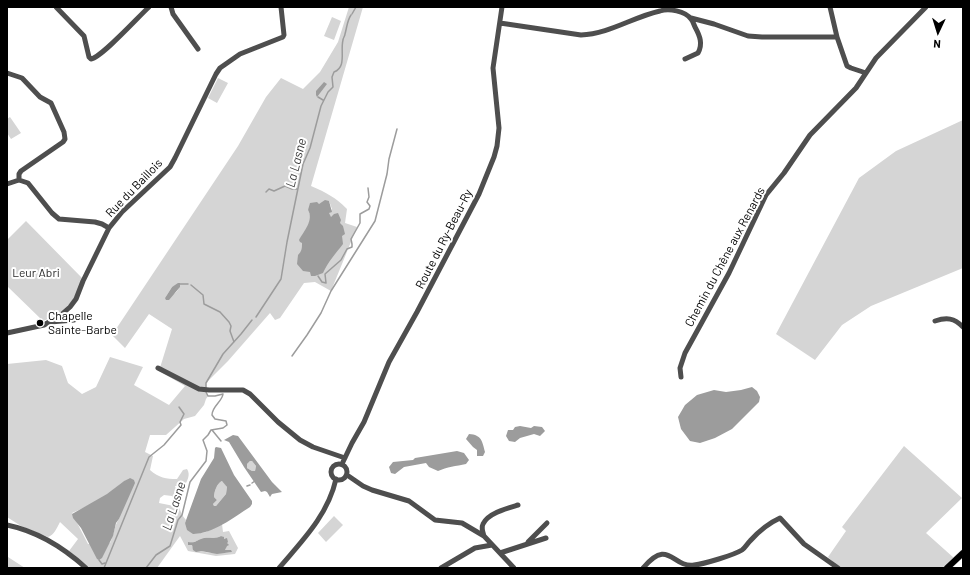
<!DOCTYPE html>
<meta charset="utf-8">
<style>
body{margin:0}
#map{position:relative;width:970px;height:575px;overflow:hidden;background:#fff;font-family:Barlow,sans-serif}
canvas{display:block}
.frame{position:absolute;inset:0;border:8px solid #000;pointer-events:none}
.north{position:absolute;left:918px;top:12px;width:40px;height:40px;-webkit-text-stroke:3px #fff;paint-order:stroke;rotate:184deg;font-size:11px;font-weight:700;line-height:16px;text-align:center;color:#000}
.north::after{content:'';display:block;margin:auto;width:14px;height:18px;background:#000;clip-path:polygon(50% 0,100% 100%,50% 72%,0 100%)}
</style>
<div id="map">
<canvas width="970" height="575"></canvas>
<div class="frame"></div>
<div class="north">N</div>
</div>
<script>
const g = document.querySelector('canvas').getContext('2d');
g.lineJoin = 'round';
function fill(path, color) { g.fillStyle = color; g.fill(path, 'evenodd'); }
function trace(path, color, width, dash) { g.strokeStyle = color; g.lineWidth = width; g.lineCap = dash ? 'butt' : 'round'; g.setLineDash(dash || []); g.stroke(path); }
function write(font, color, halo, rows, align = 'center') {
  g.font = font + ' Barlow,sans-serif'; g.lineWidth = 4; g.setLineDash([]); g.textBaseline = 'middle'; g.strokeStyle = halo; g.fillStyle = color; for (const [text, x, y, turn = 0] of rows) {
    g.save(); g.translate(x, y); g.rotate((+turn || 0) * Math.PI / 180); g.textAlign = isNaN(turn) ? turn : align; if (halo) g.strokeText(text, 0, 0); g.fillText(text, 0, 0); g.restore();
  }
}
fill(new Path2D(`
 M 349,7 L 363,7 L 311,186 C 327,193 335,197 347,209 L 345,223 L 357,227 L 331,291 L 315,282 L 304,283 L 280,318 L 275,320 L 270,313 L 228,361 L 206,383 L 206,392 L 208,396 L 206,399 L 204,405 L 195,416 L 184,419 L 166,435 L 150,435 L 145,452 L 153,456 L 150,470 C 159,478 166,479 177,479 L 183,470 L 187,469 C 191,475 187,481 184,487 L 177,486 L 175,486 L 179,499 L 178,500 L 176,501 L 172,496 L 164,495 L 160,498 L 159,503 L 179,507 L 182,515 L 186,520 L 185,523 L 195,534 L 206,532 L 222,524 L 223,532 L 229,531 L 238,548 L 235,554 L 216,556 L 188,551 L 180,536 L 157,568 L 89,568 L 69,551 L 78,539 L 60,522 C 57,528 54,535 48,537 L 21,526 L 7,517 L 7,364 L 46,360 L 62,366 L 68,383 L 82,394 L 96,387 L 110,357 L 143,367 L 134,385 L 169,405 L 185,386 L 159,371 L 172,329 L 149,314 L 125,348 L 112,335 L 238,146 L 266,97 L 281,78 L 303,89 L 320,72 L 338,42 ZM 329,201 L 332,209 L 330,212 L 307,228 C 310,222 312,216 308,210 L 314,203 L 319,204 ZM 180,284 C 180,291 172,296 165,298 L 172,287 ZM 130,478 L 119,519 C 114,526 114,535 110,543 L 88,544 L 72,513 C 84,508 96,502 107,495 C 115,489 121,482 130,478 ZM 221,536 L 223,537 L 227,543 L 225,550 L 232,552 C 218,554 204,554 192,547 L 192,545 L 188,545 L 188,542 C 196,543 195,541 201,539 C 208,536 214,540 221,536 Z
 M 332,17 L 341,21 L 334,40 L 324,36 Z
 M 218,78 L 228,83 L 217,103 L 208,98 Z
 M 10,117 L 21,133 L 11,139 L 7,133 L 7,119 Z
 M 963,120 L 963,268 L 871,306 L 842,325 L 815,360 L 776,334 L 859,178 L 896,151 Z
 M 26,221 L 83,279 L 73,300 L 60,314 L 43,321 L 7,286 L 7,240 Z
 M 904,446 L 962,498 L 926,533 L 954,558 L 944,568 L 839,568 L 828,557 L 846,531 L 842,527 Z
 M 250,461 L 252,461 L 256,466 L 255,471 L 252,471 L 247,468 L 247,464 Z
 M 222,481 L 224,482 L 227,487 L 226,494 L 216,506 L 214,506 L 213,504 L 217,500 L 214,497 C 214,492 217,483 222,481 Z
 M 334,516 L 343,525 L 326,542 L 318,533 Z
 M 7,557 L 8,557 L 25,568 L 7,568 Z`), '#d5d5d5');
fill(new Path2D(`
 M 324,82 L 327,84 L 317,97 L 316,95 L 316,91 Z
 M 325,200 L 329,201 L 332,212 L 329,213 L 331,217 L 334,214 L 338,213 L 341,220 L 340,223 L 343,226 L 345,234 L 342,236 L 343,244 C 336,253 328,262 323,273 L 315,276 L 311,276 L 310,272 L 303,271 L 297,264 L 298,255 C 302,251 302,248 302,243 L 300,242 L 299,240 C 304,231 314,220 308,210 L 310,203 L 317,202 L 319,204 Z
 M 178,283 L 180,283 L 180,287 L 169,300 L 166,300 L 165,298 L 172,287 Z
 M 752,387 L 757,391 L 760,397 L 759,402 L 732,429 L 715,438 L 700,443 L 690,441 L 681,429 L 678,417 L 685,405 L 697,395 L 714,390 L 726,392 L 741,390 Z
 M 520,426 L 531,428 L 534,426 L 542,427 L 545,431 L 540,436 L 534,434 L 520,438 L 515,442 L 509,441 L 506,436 L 508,430 L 513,430 L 515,427 Z
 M 469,434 C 482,435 482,441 485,452 L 483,456 L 477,456 L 477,450 L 473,447 L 466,439 Z
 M 233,435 L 238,436 L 272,482 L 282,492 L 272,494 L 270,497 L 267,492 L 265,491 L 261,492 L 244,467 L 229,442 L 224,440 ZM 250,461 L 252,461 L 256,466 L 255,471 L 252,471 L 247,468 L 247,464 Z
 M 216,447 L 221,448 L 234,475 L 252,501 L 252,504 L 250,507 C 234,517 213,534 193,534 L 187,530 L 185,523 L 201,479 L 214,458 L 215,448 ZM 222,481 L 227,487 L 226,494 L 216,506 L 214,506 L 213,504 L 217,500 L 214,497 C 214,492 217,483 222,481 Z
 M 457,451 L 464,453 L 469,460 L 466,464 C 456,466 447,467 438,471 L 429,467 L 426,463 L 404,467 L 395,474 L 391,473 L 389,467 L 393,462 L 413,460 L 415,458 Z
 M 130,478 L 134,480 L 135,483 L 119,519 L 116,523 L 113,536 L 102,558 L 99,560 L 97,559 L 81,528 L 73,518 L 72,514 L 107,494 L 124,481 Z
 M 221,536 L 224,537 L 224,539 L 227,538 L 228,542 L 227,543 L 229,545 L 227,546 L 225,550 L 231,550 L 232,552 L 217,554 L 201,551 L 196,552 L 193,550 L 192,545 L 188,545 L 188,542 C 196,543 195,541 201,539 C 208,536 214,540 221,536 Z`), '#9c9c9c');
trace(new Path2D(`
 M 352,14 L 356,7
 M 318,97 L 323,100
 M 266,192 L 269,189 L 274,191 L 285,186 L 292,189 L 298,189
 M 318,276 L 322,282 L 326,283 L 325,274 L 341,260 L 347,249 L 352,247 L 352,244 L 351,239 L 360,223 L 360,214 L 369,209 L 370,206 L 367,202 L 369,197 L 368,188
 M 180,284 L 188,284
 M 191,285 L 203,295 L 204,304 L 220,312 L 229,322 L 231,326 L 230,331 L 234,342
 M 256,317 L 281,279 L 287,242 L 303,164 L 310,148 L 321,106 L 328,92 L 333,87 L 332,77 L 334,72 C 347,67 340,51 343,40 C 343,38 345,36 345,34 C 347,27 347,21 351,15
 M 292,356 L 307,335 L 321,313 L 331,291 L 375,221 L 387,174 L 389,159 L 397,129
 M 206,388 L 206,383 L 223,354 L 241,334 L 252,320
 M 212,430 L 221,441
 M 252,483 L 255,481
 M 247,486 L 250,485
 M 99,560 L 102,564 L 105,563
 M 104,568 L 149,457 L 164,445 L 181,425 L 180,422 L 184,414 L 179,407
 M 146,568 L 156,555 L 170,546 L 178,520 L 182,515 L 190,482 L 206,461 L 207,451 L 203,440 L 208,435 L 211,430 L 223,428 L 227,425 L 226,421 L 215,419 L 212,415 C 212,406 222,402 223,394 L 215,396 L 208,396 L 206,392`), '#9c9c9c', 1.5);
const major = new Path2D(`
 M 947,568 L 963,553`);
trace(major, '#dbdbdb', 7);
trace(new Path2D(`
 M 56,7 L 84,36 L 89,57 L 91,59 C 102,57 138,17 149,7
 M 171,7 L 173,14 L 198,49
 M 830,7 L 837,37
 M 691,18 L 714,24 L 748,36 L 762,37 L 837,37 L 847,66 L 851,68 L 866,73
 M 500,23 L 581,35 C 609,34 633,17 660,11 C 669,8 685,11 691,19 C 693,21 694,25 695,27 C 700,36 703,44 698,53 L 685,59
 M 7,73 L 22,78 L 40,97 L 51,103 L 64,132 L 65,139 L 63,142 L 21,171 L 19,174 L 19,180
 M 7,184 L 19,180 L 28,183 L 52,213 L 59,219 L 95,222 L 102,224 L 109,228
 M 935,321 C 947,317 954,318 963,327
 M 50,322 L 74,320
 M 7,333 L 44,325 L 61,315 L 70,307 L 76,299 L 83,281 L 109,228 L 122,212 L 170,167 L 175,158 L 216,74 L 220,68 L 240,54 L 283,37 L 284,35 L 281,7
 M 158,368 L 199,389 L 209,390 L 243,390 L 250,394 L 278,422 L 300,440 L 313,447 L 345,458
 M 681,377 L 680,368 L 685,353 L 729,273 L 766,195 L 784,173 L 810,135 L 856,88 L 876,58 L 926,7
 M 342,464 L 352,443 L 364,422 L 389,362 L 417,312 L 479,194 L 494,157 L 497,146 L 499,128 L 493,68 L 502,7
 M331 472a8 8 0 1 1 16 0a8 8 0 1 1-16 0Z
 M 347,475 L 363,486 L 372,490 L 409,501 L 435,520 L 462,523 L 484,536 L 514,568
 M 7,525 C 36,531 64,548 86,568
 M 484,536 C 483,533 481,528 483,524 C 488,513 508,508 518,505
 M 528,542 L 547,523
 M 500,553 L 546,538
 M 279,568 C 302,541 328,515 336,479
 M 441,568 L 475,548 L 492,545
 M 643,568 C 669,537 672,568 694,565 C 704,564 734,555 742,550 C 745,548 747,544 750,541 C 758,532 769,523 780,518 L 804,544 L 838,568`), '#4e4e4e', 5);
trace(major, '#000', 6);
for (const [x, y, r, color] of [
 [40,323,4,"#000"]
]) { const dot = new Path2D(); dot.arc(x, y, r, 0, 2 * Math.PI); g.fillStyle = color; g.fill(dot); trace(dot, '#fff', 1.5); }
write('12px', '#000', '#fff', [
 ["Rue du Baillois",134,188,-46],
 ["Route du Ry-Beau-Ry",444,239,-63],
 ["Chemin du Chêne aux Renards",725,257,-62]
]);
write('12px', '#2c2c2c', '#fff', [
 ["Leur Abri",36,273]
]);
write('12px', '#000', '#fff', [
 ["Chapelle",48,316],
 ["Sainte-Barbe",48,330]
], 'left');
write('italic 13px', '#3d3d3d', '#fff', [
 ["La Lasne",296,163,-76],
 ["La Lasne",174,506,-72]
]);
</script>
